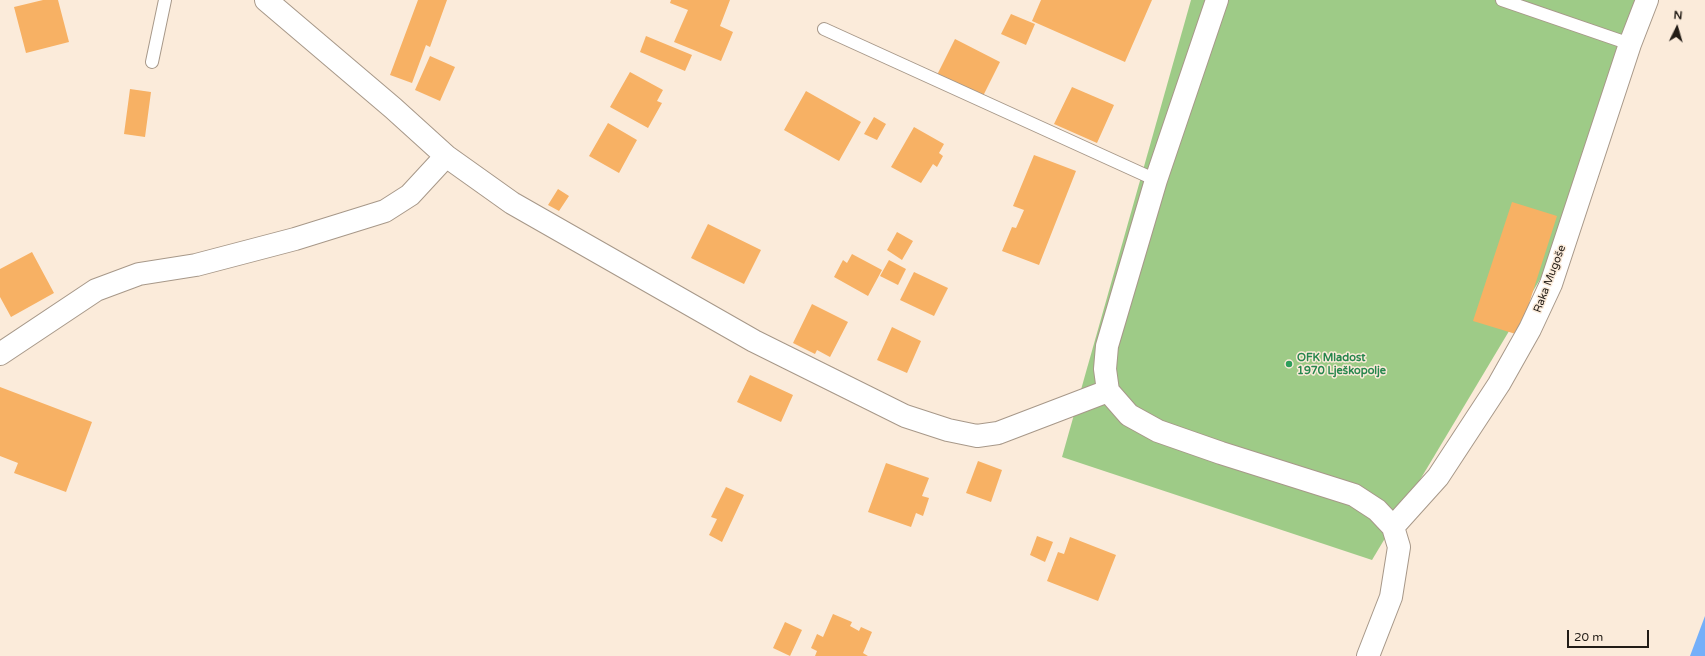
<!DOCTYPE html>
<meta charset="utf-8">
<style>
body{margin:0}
#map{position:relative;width:1705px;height:656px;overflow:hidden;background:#fbebda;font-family:"Varela Round",sans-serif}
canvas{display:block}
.north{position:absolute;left:1657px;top:8px;width:40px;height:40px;-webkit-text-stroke:3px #fbebda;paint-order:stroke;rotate:5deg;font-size:11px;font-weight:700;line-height:16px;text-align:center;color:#221c16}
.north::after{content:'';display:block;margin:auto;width:14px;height:18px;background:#221c16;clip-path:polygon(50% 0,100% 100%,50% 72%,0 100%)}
.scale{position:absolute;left:1567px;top:630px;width:82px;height:18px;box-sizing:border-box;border:2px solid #221c16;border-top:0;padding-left:5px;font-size:12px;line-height:14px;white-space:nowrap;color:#221c16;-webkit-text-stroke:3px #fbebda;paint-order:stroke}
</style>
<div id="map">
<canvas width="1705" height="656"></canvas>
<div class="north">N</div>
<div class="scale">20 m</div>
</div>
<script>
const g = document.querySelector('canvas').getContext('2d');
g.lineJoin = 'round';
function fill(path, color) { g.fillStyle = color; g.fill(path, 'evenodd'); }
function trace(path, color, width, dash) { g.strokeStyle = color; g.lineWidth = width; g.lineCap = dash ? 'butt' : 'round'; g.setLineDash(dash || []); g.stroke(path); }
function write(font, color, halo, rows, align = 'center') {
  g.font = font + ' "Varela Round",sans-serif'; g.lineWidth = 3; g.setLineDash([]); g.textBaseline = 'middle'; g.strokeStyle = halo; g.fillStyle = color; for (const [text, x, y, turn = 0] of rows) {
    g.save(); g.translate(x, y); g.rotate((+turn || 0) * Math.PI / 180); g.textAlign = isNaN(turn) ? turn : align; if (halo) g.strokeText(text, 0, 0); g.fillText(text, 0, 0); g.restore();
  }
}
fill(new Path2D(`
 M 1191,0 L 1638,0 L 1545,271 L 1372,560 L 1062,457 Z`), '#9ecb87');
fill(new Path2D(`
 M 1705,616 L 1705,656 L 1690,656 Z`), '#74aff9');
fill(new Path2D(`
 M 43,0 L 58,0 L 69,42 L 26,53 L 14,7 Z
 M 418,0 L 447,0 L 430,47 L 426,45 L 412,83 L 390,75 Z
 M 671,0 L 730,0 L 720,26 L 733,32 L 721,61 L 674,42 L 688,10 L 670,3 Z
 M 1041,0 L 1152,0 L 1125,62 L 1032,21 Z
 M 1011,14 L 1035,24 L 1026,45 L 1001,34 Z
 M 646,36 L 692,55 L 685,71 L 640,52 Z
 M 955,39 L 1000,62 L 982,98 L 937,75 Z
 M 430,56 L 455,67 L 440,101 L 415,90 Z
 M 630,72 L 663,90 L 657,101 L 662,103 L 648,128 L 610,107 Z
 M 1072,87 L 1114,105 L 1097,143 L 1054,124 Z
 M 130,89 L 151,92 L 145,137 L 124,134 Z
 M 806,91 L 861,122 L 839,161 L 784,130 Z
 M 874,117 L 886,124 L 877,140 L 864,134 Z
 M 608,123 L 637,140 L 619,173 L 589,156 Z
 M 914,127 L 944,144 L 939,153 L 943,156 L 937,167 L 933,164 L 921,183 L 891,167 Z
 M 1034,155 L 1076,171 L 1039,265 L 1002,251 L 1012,227 L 1016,228 L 1024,210 L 1013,206 Z
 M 558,189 L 569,196 L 559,211 L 548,205 Z
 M 1512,202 L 1557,216 L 1519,335 L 1473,321 Z
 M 708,224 L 761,250 L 744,284 L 691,258 Z
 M 897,232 L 913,241 L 902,260 L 887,250 Z
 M 32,252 L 54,293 L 11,317 L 0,297 L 0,269 Z
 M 852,254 L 882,270 L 868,296 L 834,277 L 843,260 L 847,263 Z
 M 889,260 L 906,269 L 898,285 L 880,276 Z
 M 914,272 L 948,288 L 934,316 L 900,300 Z
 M 812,304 L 848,322 L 830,357 L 817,350 L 815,354 L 793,343 Z
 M 892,327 L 921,341 L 907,373 L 877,360 Z
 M 750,375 L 793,395 L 781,422 L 737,402 Z
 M 0,387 L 92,422 L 66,492 L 14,473 L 18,463 L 0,456 Z
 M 978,461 L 1002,470 L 991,502 L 966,493 Z
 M 886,463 L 929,478 L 922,496 L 929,498 L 923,516 L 916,513 L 911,527 L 868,512 Z
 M 726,487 L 744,495 L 722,542 L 709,535 L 717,519 L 711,517 Z
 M 1037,536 L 1053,542 L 1045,562 L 1030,555 Z
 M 1070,537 L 1116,555 L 1098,601 L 1047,581 L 1058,552 L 1064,554 Z
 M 833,614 L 852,622 L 850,626 L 859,631 L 861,627 L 872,632 L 863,653 L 868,656 L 815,656 L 817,651 L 811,648 L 817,634 L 823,637 Z
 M 785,622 L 802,630 L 790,656 L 773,648 Z`), '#f7b164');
const service = new Path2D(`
 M 1502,0 L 1630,44
 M 824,29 L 1156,180
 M 152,62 L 165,0`);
const minor = new Path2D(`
 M 266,0 L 393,108 L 446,156 L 512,203 L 754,341 L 905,416 L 948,430 L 977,436 L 998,433 L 1108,391
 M 1217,0 L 1156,180 L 1107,346 L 1105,369 L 1108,391 L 1129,415 L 1158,431 L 1221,453 L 1354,495 L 1377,510 L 1393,527 L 1399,547 L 1391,597 L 1368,656
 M 0,354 L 96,290 L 139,274 L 196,265 L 295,239 L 385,211 L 410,195 L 446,156
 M 1393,527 L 1438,477 L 1499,384 L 1530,329 L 1551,284 L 1630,44 L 1647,0`);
trace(service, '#a79889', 14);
trace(minor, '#a79889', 24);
trace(service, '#fff', 12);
trace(minor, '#fff', 22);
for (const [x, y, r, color] of [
 [1289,364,4,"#2e9e5b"]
]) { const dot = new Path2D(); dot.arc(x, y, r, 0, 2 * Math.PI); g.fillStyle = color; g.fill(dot); trace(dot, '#fbebda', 1.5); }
write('11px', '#221c16', '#fbebda', [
 ["Raka Mugoše",1550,279,-69]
]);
write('bold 11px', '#27864d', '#fbebda', [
 ["OFK Mladost",1297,358],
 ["1970 Lješkopolje",1297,371]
], 'left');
</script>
